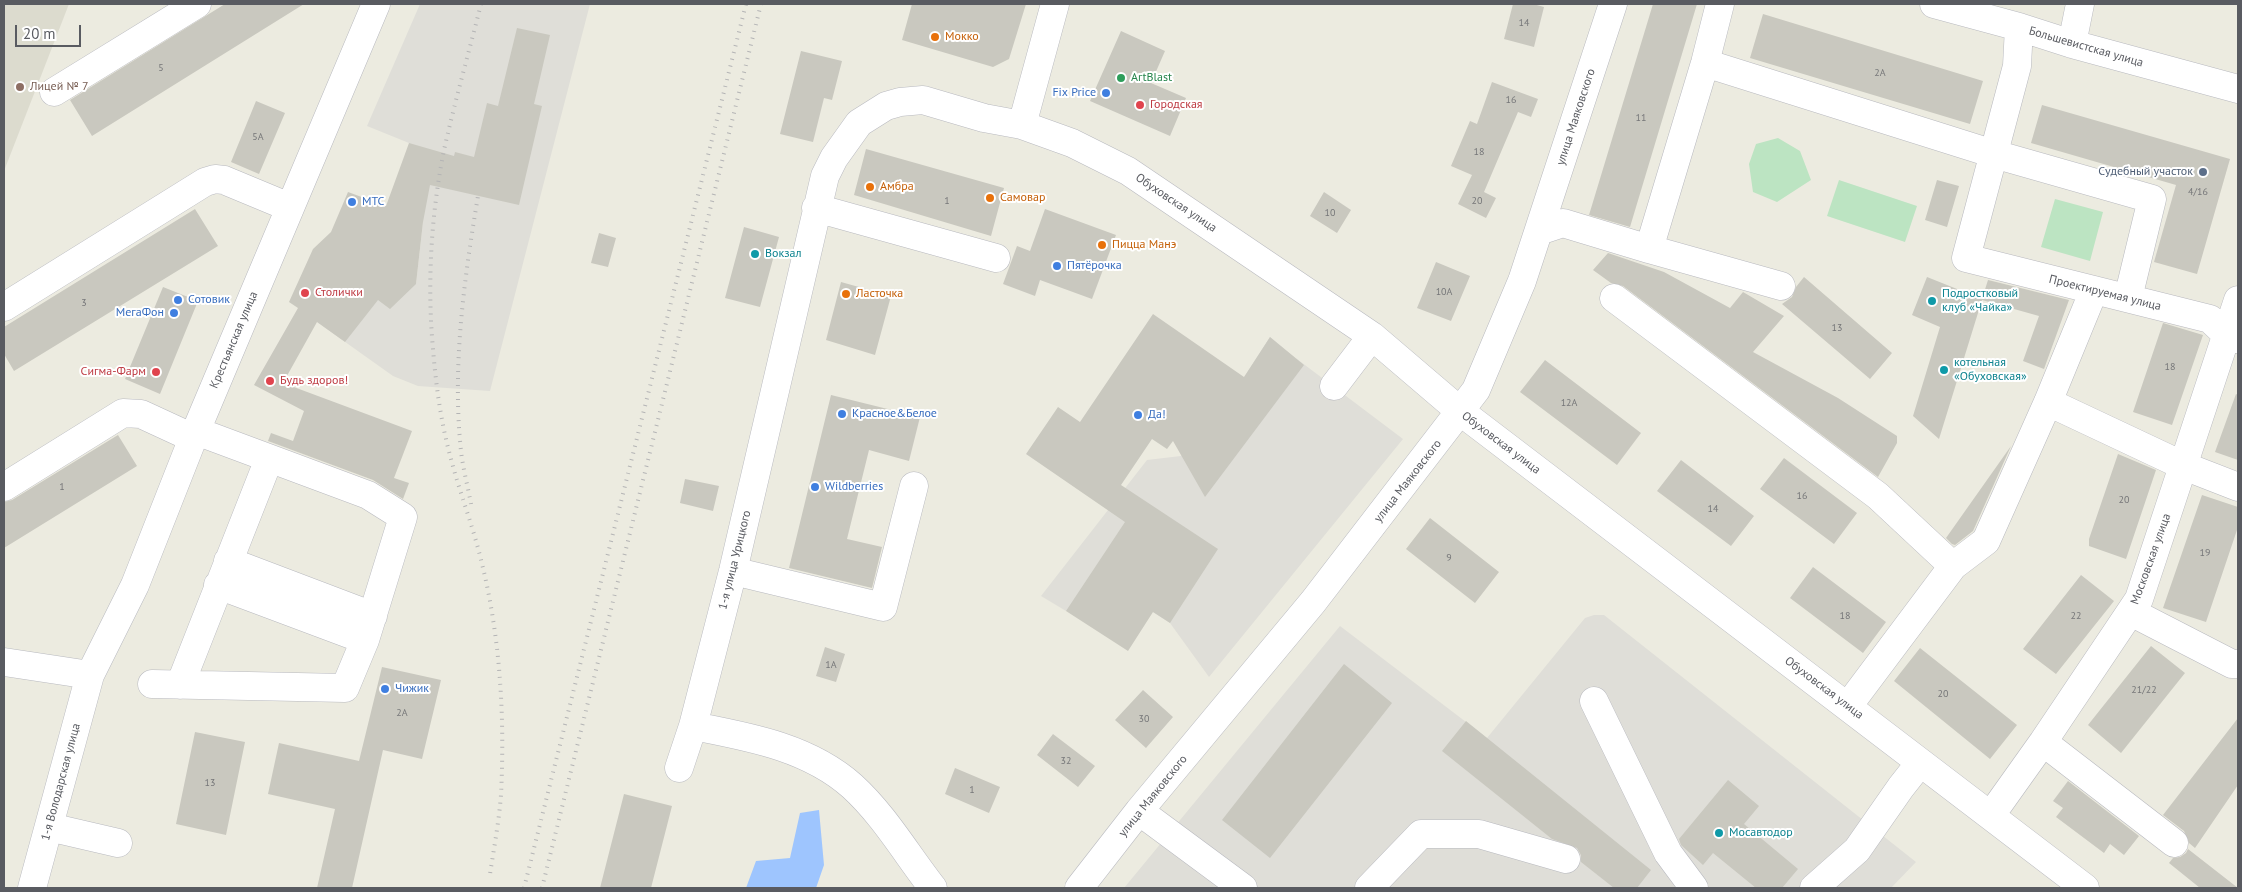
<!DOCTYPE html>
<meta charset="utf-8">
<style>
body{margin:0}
#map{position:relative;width:2242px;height:892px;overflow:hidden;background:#ecebe0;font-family:"PT Sans",sans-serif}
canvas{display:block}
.frame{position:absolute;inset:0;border:5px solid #595b61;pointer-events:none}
.scale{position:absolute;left:15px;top:25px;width:66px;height:22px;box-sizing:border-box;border:2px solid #595b61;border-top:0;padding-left:6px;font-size:15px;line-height:18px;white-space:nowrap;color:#595b61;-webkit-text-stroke:4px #fff;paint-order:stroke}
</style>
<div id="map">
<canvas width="2242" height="892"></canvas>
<div class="frame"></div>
<div class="scale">20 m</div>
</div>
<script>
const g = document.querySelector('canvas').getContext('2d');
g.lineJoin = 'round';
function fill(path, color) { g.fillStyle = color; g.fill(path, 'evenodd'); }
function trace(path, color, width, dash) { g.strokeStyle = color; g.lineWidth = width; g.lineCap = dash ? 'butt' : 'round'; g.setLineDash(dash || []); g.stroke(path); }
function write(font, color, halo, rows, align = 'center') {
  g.font = font + ' "PT Sans",sans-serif'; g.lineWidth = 4; g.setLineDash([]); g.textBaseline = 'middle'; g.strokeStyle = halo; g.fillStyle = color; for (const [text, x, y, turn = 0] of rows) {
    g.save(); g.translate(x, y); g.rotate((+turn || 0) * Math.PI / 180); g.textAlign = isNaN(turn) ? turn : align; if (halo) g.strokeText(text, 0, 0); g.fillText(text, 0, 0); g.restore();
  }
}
fill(new Path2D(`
 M 420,4 L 590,4 L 490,391 L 418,386 L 393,376 L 303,312 L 389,275 L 416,284 L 423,222 L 409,143 L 367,126 Z
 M 1270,337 L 1293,356 L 1403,439 L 1209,677 L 1170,623 L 1153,612 L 1066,611 L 1041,596 L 1147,460 L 1181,456 L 1245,376 Z
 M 1594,615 L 1604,615 L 1916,862 L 1891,888 L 1124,888 L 1340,626 L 1487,738 L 1585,618 Z`), '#dfded8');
fill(new Path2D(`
 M 4,4 L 69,4 L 4,171 Z`), '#dcdbce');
fill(new Path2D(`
 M 1778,138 L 1800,151 L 1811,180 L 1777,202 L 1753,192 L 1749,164 L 1756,144 Z
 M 1839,180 L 1917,206 L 1905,242 L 1827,216 Z
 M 2055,199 L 2103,212 L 2090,261 L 2041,247 Z`), '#bce4c2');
fill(new Path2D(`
 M 819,810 L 824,865 L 816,888 L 746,888 L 756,861 L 790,858 L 800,813 Z`), '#9ec5fe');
fill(new Path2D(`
 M 225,4 L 304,4 L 92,136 L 70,100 Z
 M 912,4 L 1026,4 L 1009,59 L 993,67 L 902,40 Z
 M 1513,4 L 1533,4 L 1544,7 L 1534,47 L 1504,39 Z
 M 1653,4 L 1697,4 L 1630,227 L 1589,215 Z
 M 1763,14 L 1983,81 L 1970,124 L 1750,58 Z
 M 517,28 L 550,35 L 534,104 L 542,106 L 519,205 L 430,185 L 423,222 L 416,284 L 390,309 L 378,300 L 345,342 L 317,322 L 283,383 L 412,431 L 394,478 L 409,483 L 403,499 L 373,480 L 268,441 L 271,433 L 293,441 L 304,411 L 254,385 L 298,308 L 289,302 L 313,249 L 331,232 L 348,192 L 386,206 L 409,143 L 454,156 L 455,152 L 474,157 L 487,103 L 498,106 Z
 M 1121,31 L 1165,51 L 1151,83 L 1186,98 L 1170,136 L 1090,101 Z
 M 801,51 L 842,61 L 832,100 L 824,98 L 813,142 L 780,134 Z
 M 1492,82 L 1538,99 L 1531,117 L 1518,112 L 1484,192 L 1496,198 L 1486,218 L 1458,204 L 1472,175 L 1451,166 L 1470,121 L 1477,124 Z
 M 256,101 L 285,113 L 259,174 L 231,162 Z
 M 2042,105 L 2230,159 L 2197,274 L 2154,262 L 2176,185 L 2031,143 Z
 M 866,149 L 1004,188 L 991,236 L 854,195 Z
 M 1937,180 L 1959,186 L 1947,227 L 1925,220 Z
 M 1324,192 L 1351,210 L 1337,233 L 1310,216 Z
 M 195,209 L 218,246 L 14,371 L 4,354 L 4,327 Z
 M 1045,209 L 1116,235 L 1092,299 L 1040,280 L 1035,296 L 1003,284 L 1017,246 L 1030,251 Z
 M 744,227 L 779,237 L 760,307 L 725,298 Z
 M 599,233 L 616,238 L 608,267 L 591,263 Z
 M 1608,253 L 1664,272 L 1730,308 L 1743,292 L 1784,316 L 1753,352 L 1838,398 L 1897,436 L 1897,443 L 1878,477 L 1623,286 L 1611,283 L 1593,270 Z
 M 1436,262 L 1470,276 L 1451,321 L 1417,308 Z
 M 1804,277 L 1892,353 L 1870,379 L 1782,304 L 1792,297 L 1796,287 Z
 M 1927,277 L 1982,299 L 1988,280 L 2069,300 L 2044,369 L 2023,361 L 2039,316 L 1982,300 L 1939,439 L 1913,416 L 1940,327 L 1912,315 Z
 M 841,282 L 891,296 L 875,355 L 826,340 Z
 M 163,287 L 198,301 L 160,394 L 125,379 Z
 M 1153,314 L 1244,377 L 1270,337 L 1304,365 L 1205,497 L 1173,441 L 1167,449 L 1152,439 L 1121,485 L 1218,549 L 1170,623 L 1153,612 L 1128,651 L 1066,611 L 1125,522 L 1026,454 L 1058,407 L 1080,422 Z
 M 2163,323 L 2203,335 L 2172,425 L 2133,412 Z
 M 1545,360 L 1641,433 L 1617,465 L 1520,392 Z
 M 2236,394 L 2238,395 L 2238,460 L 2215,452 Z
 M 831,395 L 920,417 L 909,461 L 869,450 L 847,539 L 882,547 L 872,588 L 789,568 Z
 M 118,435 L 137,466 L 4,548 L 4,502 L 12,500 Z
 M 2011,446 L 1973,531 L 1955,545 L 1952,544 L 1946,538 Z
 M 2118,454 L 2156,470 L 2126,559 L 2089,546 L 2089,539 Z
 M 1784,458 L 1857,513 L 1834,544 L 1760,489 Z
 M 1681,460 L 1754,516 L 1731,546 L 1657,491 Z
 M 685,479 L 719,486 L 713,511 L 680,503 Z
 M 2202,495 L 2238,507 L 2238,527 L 2206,622 L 2163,608 Z
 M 1430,518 L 1499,572 L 1475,603 L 1406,549 Z
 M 1813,567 L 1886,622 L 1863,653 L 1790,598 Z
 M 2081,575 L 2114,601 L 2056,674 L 2023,649 Z
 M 2151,646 L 2185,673 L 2121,753 L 2088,725 Z
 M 825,647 L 845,654 L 836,682 L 816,676 Z
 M 1920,648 L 2017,725 L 1990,759 L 1894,681 Z
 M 1344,664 L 1392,703 L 1270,858 L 1222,820 Z
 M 382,667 L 441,680 L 422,759 L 383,750 L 352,888 L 317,888 L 335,809 L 268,794 L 279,743 L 359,761 Z
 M 1143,690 L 1173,717 L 1146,748 L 1115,720 Z
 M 2238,718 L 2238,785 L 2195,848 L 2189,843 L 2184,831 L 2163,815 Z
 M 1466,721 L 1651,870 L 1637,888 L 1614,888 L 1581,862 L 1581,855 L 1577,848 L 1552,839 L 1442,751 Z
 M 195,732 L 245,742 L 226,835 L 176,824 Z
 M 1053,734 L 1095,766 L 1078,787 L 1037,755 Z
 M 955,768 L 1000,787 L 989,813 L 945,794 Z
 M 1728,780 L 1759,806 L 1744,824 L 1798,869 L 1782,888 L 1756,888 L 1713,853 L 1703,865 L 1681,845 L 1679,839 Z
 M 2068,781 L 2139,836 L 2124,855 L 2110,844 L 2104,853 L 2056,817 L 2063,808 L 2053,801 Z
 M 624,794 L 672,806 L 651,888 L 600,888 Z
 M 2188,849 L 2238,888 L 2200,888 L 2169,863 L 2173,858 L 2180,857 L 2186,853 Z`), '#c9c8bf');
const minor = new Path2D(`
 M 1934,4 L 2019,27 L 2072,44 L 2238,89
 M 2019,27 L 2017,66 L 1966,258 L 2210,319 L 2228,336 L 2238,339
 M 2072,44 L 2080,4
 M 1705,63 L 1994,154 L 2152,199 L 2128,298
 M 54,92 L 197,4
 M 1022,125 L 1055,4
 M 816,208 L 996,258
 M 1539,231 L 1563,223 L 1649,249 L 1705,63 L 1720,4
 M 1649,249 L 1781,286
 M 1614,298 L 1878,496 L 1953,566
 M 4,307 L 205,182 L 215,179 L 224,180 L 289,207
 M 1334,386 L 1372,336
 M 2048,402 L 2184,466 L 2238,487
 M 4,487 L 123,413 L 141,414 L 193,438
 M 228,561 L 373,616
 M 733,571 L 883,607 L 914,486
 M 218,585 L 365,640
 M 2131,612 L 2232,664 L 2238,664
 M 4,662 L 90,675
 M 152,684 L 345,688 L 365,640 L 403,517 L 368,495 L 196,431
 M 180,685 L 269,459
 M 1594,701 L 1668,853 L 1694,888
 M 1848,706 L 1953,566 L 1986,541 L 2048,402 L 2094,290
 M 2043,742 L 2174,843
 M 679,768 L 693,726
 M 1139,811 L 1243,888
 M 1991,815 L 2043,742 L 2139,599 L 2238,300
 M 49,827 L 118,843
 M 32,888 L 90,675 L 135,585 L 193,438 L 376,4
 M 933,888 C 907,855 884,815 852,786 C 808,747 749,737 693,726 L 733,571 L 825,176 L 834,158 L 859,123 L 886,106 L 900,102 L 923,100 L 984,118 L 1022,125 L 1072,143 L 1128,171 L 1372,336 L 1461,412 L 2085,888
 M 1079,888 L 1139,811 L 1313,602 L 1476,390 L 1522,281 L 1613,4
 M 1369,888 L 1421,834 L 1479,834 L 1566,859
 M 1814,888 L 1857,850 L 1901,787 L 1920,763`);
trace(minor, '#b8b9bf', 29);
trace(minor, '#fff', 28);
trace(new Path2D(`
 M 481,4 C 469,52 455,101 444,150 C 431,215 427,284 433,349 C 436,386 441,423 451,459 C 459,490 471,521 479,552 C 500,631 505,714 501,795 C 499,821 494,848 490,874
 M 471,504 C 468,487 463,469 461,451 C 452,366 464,280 478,196
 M 524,888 L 746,4
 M 542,888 L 761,4`), '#b4b4b5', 4, [1, 6]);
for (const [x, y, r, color] of [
 [935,37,5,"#e8710a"],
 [1121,78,5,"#2e9e5b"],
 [20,87,5,"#8d6e63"],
 [1106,93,5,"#3f7fe0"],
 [1140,105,5,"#e0444e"],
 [2203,172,5,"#5c6f8a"],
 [870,187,5,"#e8710a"],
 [990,198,5,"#e8710a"],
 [352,202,5,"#3f7fe0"],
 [1102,245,5,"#e8710a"],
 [755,254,5,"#0f9aa8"],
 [1057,266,5,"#3f7fe0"],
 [305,293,5,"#e0444e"],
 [846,294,5,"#e8710a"],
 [178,300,5,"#3f7fe0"],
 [1932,301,5,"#0f9aa8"],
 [174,313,5,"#3f7fe0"],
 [1944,370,5,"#0f9aa8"],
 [156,372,5,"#e0444e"],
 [270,381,5,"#e0444e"],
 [842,414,5,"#3f7fe0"],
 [1138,415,5,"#3f7fe0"],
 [815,487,5,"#3f7fe0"],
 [385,689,5,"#3f7fe0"],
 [1719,833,5,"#0f9aa8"]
]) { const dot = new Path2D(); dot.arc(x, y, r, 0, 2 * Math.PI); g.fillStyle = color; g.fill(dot); trace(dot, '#fff', 2); }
write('10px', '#757678', null, [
 ["14",1524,23],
 ["5",161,68],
 ["2А",1880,73],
 ["16",1511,100],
 ["11",1641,118],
 ["5А",258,137],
 ["18",1479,152],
 ["4/16",2198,192],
 ["1",947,201],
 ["20",1477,201],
 ["10",1330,213],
 ["10А",1444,292],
 ["3",84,303],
 ["13",1837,328],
 ["18",2170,367],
 ["12А",1569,403],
 ["1",62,487],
 ["16",1802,496],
 ["20",2124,500],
 ["14",1713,509],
 ["19",2205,553],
 ["9",1449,558],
 ["18",1845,616],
 ["22",2076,616],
 ["1А",831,665],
 ["21/22",2144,690],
 ["20",1943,694],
 ["2А",402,713],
 ["30",1144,719],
 ["32",1066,761],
 ["13",210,783],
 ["1",972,790]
]);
write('12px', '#c56008', '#fff', [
 ["Мокко",945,37],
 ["Амбра",880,187],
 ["Самовар",1000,198],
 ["Пицца Манэ",1112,245],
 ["Ласточка",856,294]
], 'left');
write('12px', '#595b61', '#fff', [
 ["Большевистская улица",2086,47,16],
 ["улица Маяковского",1576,117,-72],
 ["Обуховская улица",1176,203,34],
 ["Проектируемая улица",2105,293,14],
 ["Крестьянская улица",234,340,-67],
 ["Обуховская улица",1501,443,37],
 ["улица Маяковского",1408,481,-52],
 ["Московская улица",2151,559,-70],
 ["1-я улица Урицкого",735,560,-76],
 ["Обуховская улица",1824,688,37],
 ["1-я Володарская улица",61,782,-75],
 ["улица Маяковского",1153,796,-51]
]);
write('12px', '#27864d', '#fff', [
 ["ArtBlast",1131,78]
], 'left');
write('12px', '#785e54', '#fff', [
 ["Лицей № 7",30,87]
], 'left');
write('12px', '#366cbe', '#fff', [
 ["Fix Price",1096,93,"right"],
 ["МТС",362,202],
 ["Пятёрочка",1067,266],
 ["Сотовик",188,300],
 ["МегаФон",164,313,"right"],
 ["Красное&Белое",852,414],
 ["Да!",1148,415],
 ["Wildberries",825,487],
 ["Чижик",395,689]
], 'left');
write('12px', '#be3a42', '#fff', [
 ["Городская",1150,105],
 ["Столички",315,293],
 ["Сигма-Фарм",146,372,"right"],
 ["Будь здоров!",280,381]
], 'left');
write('12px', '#4e5e75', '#fff', [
 ["Судебный участок",2193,172]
], 'right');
write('12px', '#0d838f', '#fff', [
 ["Вокзал",765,254],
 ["Подростковый",1942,294],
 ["клуб «Чайка»",1942,308],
 ["котельная",1954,363],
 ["«Обуховская»",1954,377],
 ["Мосавтодор",1729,833]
], 'left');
</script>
